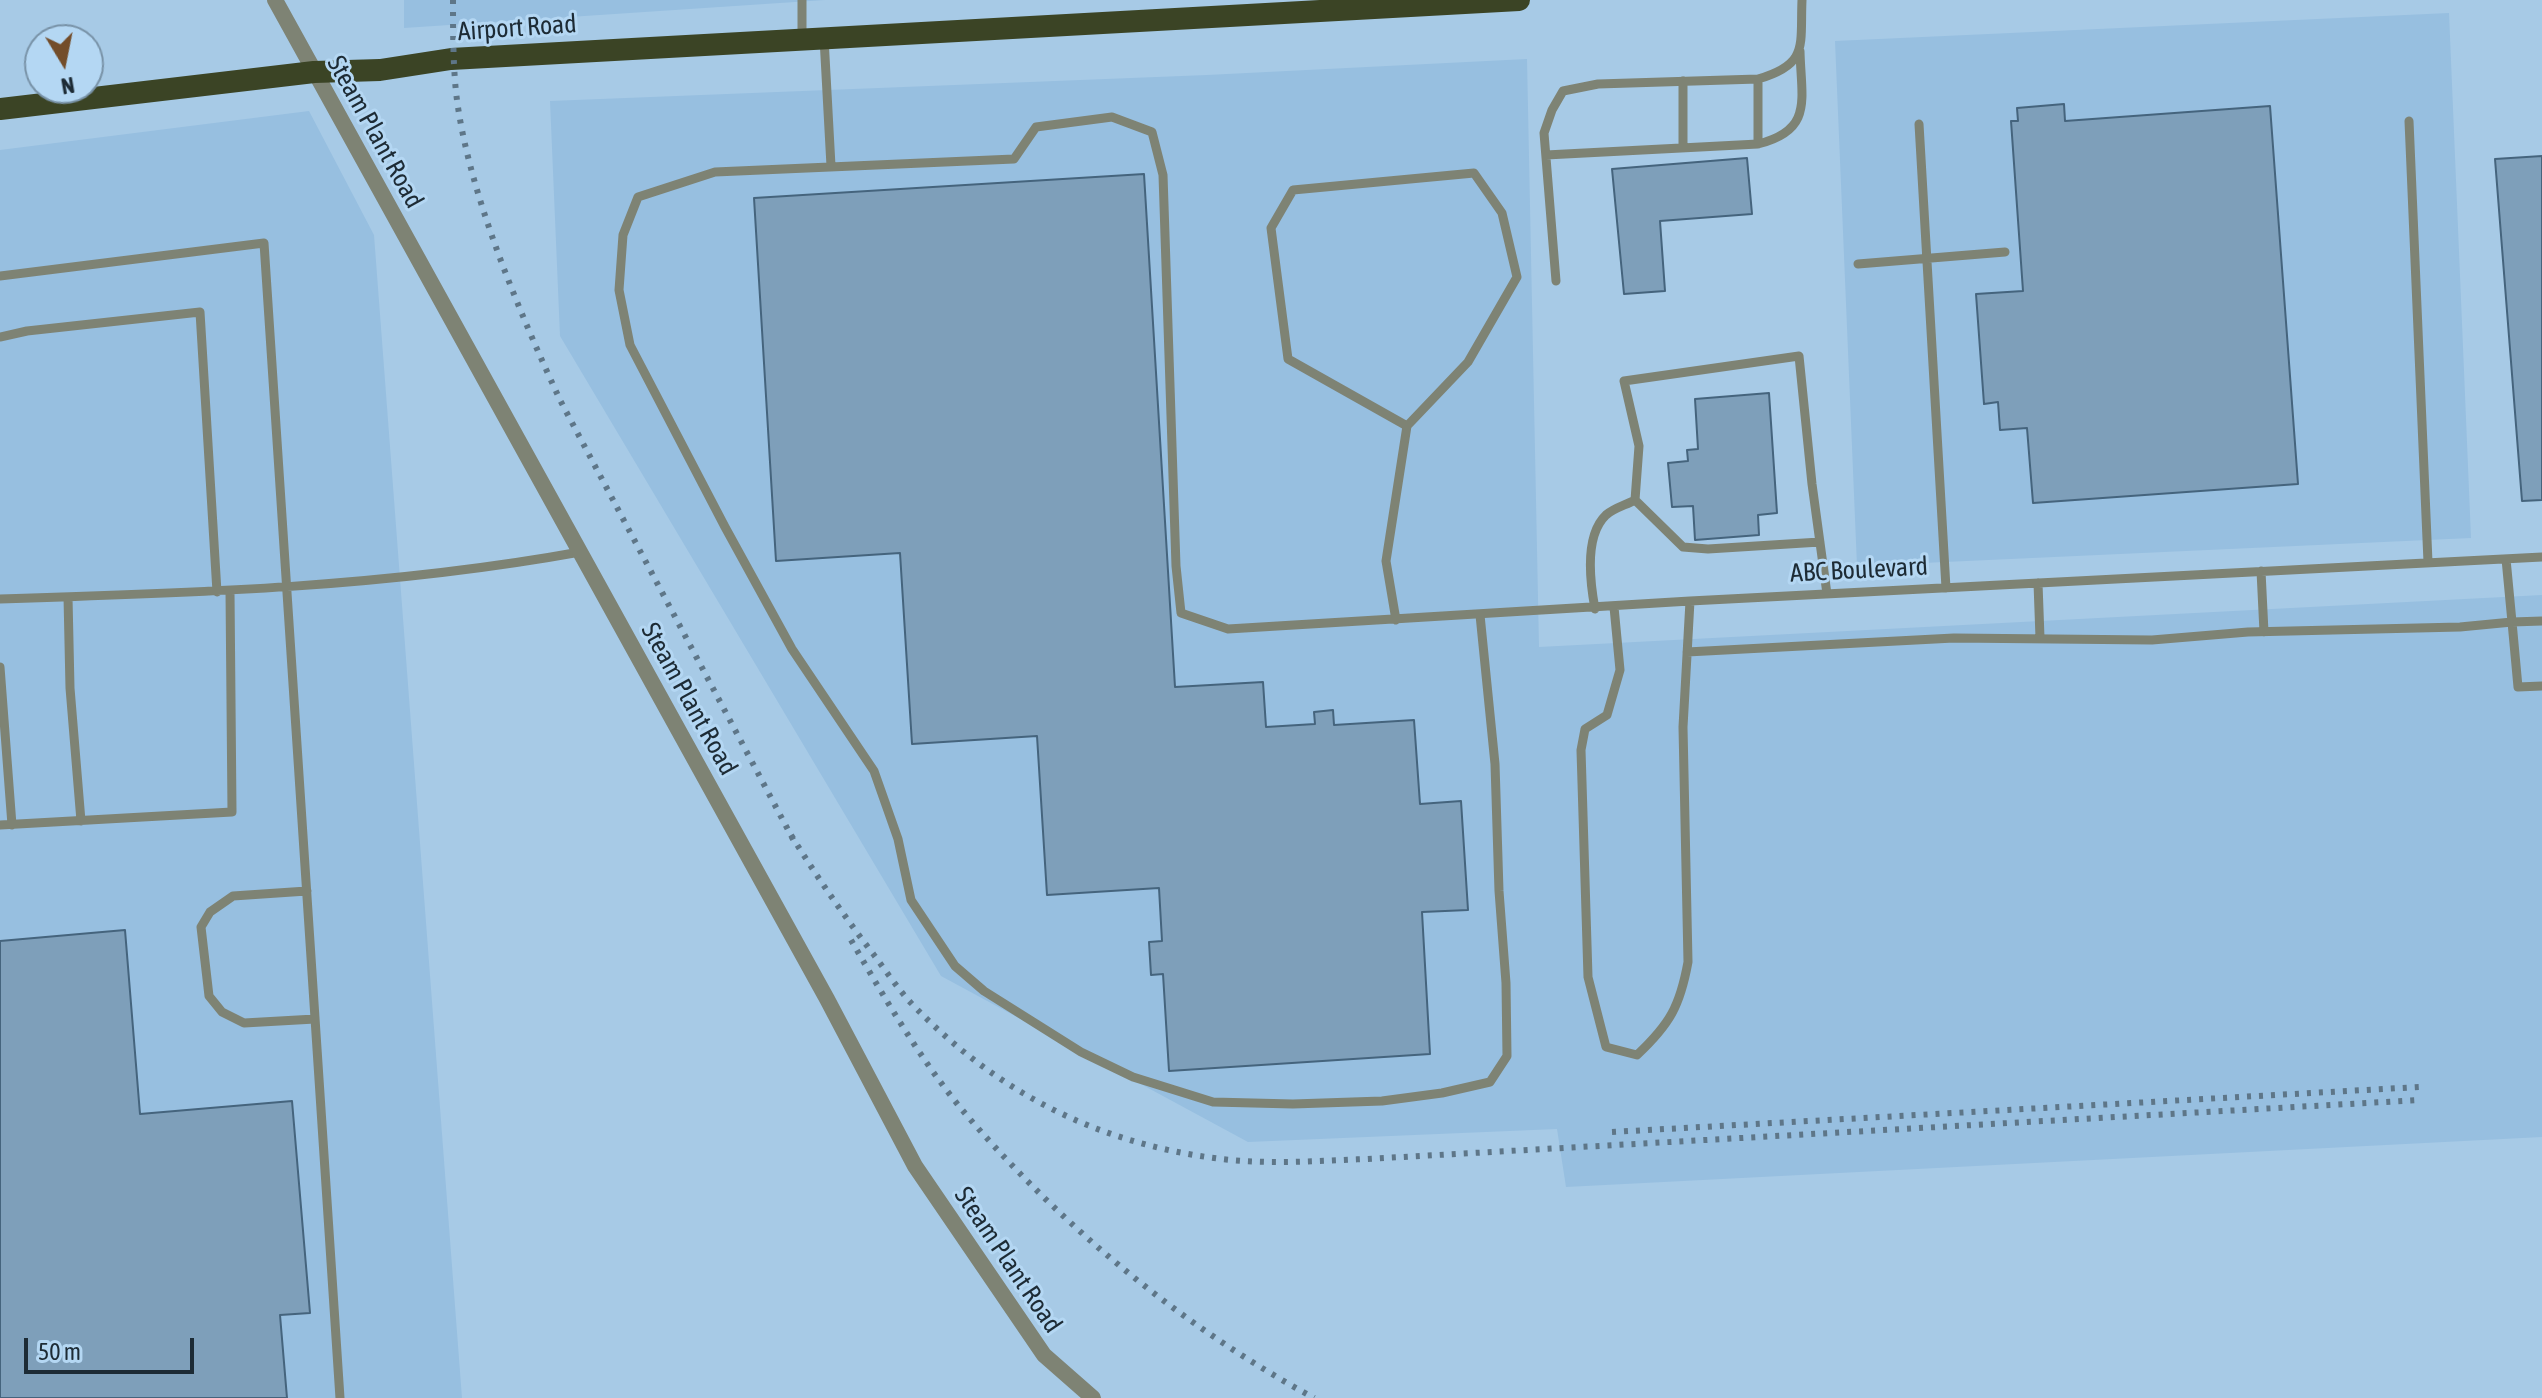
<!DOCTYPE html>
<style>
body{margin:0}
#map{position:relative;width:2542px;height:1398px;overflow:hidden;background:#a7cae6;font-family:"Asap Condensed",sans-serif}
canvas{display:block}
.north{position:absolute;left:24px;top:24px;width:80px;height:80px;box-sizing:border-box;background:#b4d7f3;border:2px solid #7892a7;border-radius:50%;rotate:170deg;font-size:22px;font-weight:700;line-height:32px;text-align:center;color:#1d2b35}
.north::after{content:'';display:block;margin:auto;width:28px;height:36px;background:#734d2a;clip-path:polygon(50% 0,100% 100%,50% 72%,0 100%)}
.scale{position:absolute;left:24px;top:1338px;width:170px;height:36px;box-sizing:border-box;border:4px solid #1d2b35;border-top:0;padding-left:10px;font-size:24px;line-height:28px;white-space:nowrap;color:#1d2b35;-webkit-text-stroke:6px #b4d7f3;paint-order:stroke}
</style>
<div id="map">
<canvas width="2542" height="1398"></canvas>
<div class="north">N</div>
<div class="scale">50 m</div>
</div>
<script>
const g = document.querySelector('canvas').getContext('2d');
g.lineJoin = 'round';
function fill(path, color) { g.fillStyle = color; g.fill(path, 'evenodd'); }
function trace(path, color, width, dash) { g.strokeStyle = color; g.lineWidth = width; g.lineCap = dash ? 'butt' : 'round'; g.setLineDash(dash || []); g.stroke(path); }
function write(font, color, halo, rows, align = 'center') {
  g.font = font + ' "Asap Condensed",sans-serif'; g.lineWidth = 6; g.setLineDash([]); g.textBaseline = 'middle'; g.strokeStyle = halo; g.fillStyle = color; for (const [text, x, y, turn = 0] of rows) {
    g.save(); g.translate(x, y); g.rotate((+turn || 0) * Math.PI / 180); g.textAlign = isNaN(turn) ? turn : align; if (halo) g.strokeText(text, 0, 0); g.fillText(text, 0, 0); g.restore();
  }
}
fill(new Path2D(`
 M 404,0 L 825,0 L 404,28 Z
 M 2449,13 L 2471,538 L 1857,566 L 1835,41 Z
 M 1527,59 L 1539,647 L 2542,595 L 2542,1137 L 1566,1187 L 1557,1129 L 1248,1142 L 941,976 L 560,336 L 550,101 L 1207,75 Z
 M 309,111 L 374,235 L 462,1398 L 0,1398 L 0,150 Z`), '#97bfe0');
const building = new Path2D(`
 M 2064,104 L 2065,121 L 2270,106 L 2298,484 L 2033,503 L 2027,428 L 2000,430 L 1998,402 L 1984,404 L 1976,294 L 2023,291 L 2011,121 L 2018,121 L 2017,108 Z
 M 2542,156 L 2542,500 L 2522,501 L 2495,159 Z
 M 1747,158 L 1752,214 L 1660,221 L 1665,291 L 1624,294 L 1612,169 Z
 M 1144,174 L 1175,687 L 1263,682 L 1266,727 L 1315,724 L 1314,712 L 1333,710 L 1334,725 L 1414,720 L 1420,804 L 1461,801 L 1468,910 L 1422,912 L 1430,1054 L 1169,1071 L 1163,974 L 1151,975 L 1149,942 L 1162,941 L 1159,888 L 1047,895 L 1037,736 L 912,744 L 900,553 L 776,561 L 754,198 Z
 M 1769,393 L 1777,513 L 1758,515 L 1759,535 L 1695,540 L 1693,506 L 1672,507 L 1668,463 L 1688,461 L 1687,450 L 1698,449 L 1695,399 Z
 M 125,930 L 140,1114 L 292,1101 L 310,1313 L 280,1315 L 287,1398 L 0,1398 L 0,941 Z`);
fill(building, '#7e9fba');
trace(building, '#45647d', 2);
trace(new Path2D(`
 M 802,0 L 802,39
 M 824,38 L 831,166
 M 1758,79 L 1758,144
 M 2409,121 L 2428,562
 M 1919,124 L 1946,588
 M 1683,148 L 1683,81
 M 1546,155 L 1758,144 C 1814,130 1801,99 1800,51
 M 1858,264 L 2005,252
 M 0,276 L 264,243 L 340,1398
 M 1556,281 L 1544,133 L 1552,110 L 1563,91 L 1598,84 L 1758,79 C 1809,64 1800,46 1802,0
 M 0,337 L 27,331 L 200,312 L 217,592
 M 1635,500 L 1683,547 L 1708,549 L 1820,542
 M 2261,571 L 2264,632
 M 2038,583 L 2040,638
 M 68,597 L 70,688 L 81,821
 M 0,599 C 196,593 387,587 580,552
 M 1614,607 L 1620,670 L 1607,715 L 1585,729 L 1581,750 L 1588,977 L 1606,1047 L 1637,1055 C 1670,1024 1680,1006 1688,962 L 1683,727 L 1690,601
 M 1595,609 C 1590,582 1584,536 1606,515 C 1614,508 1626,505 1635,500 L 1639,446 L 1624,381 L 1799,356 L 1812,484 L 1827,594
 M 1480,615 L 1495,764 L 1499,891 L 1506,983 L 1507,1056 L 1490,1082 L 1442,1093 L 1382,1101 L 1293,1104 L 1213,1102 L 1133,1077 L 1081,1052 L 984,991 L 955,966 L 911,900 L 898,839 L 874,771 L 792,649 L 725,527 L 630,345 L 619,290 L 623,235 L 638,197 L 715,172 L 1014,159 L 1036,127 L 1112,117 L 1152,132 L 1163,175 L 1176,566 L 1181,613 L 1228,629 L 1690,601 L 2542,557
 M 1396,620 L 1386,561 L 1407,426 L 1468,362 L 1517,277 L 1502,213 L 1474,173 L 1293,190 L 1271,228 L 1288,359 L 1407,426
 M 2542,621 L 2512,622 L 2518,687 L 2542,686
 M 1687,652 L 1954,638 L 2152,640 L 2248,632 L 2460,627 L 2512,622 L 2506,559
 M 0,667 L 12,825
 M 0,825 L 232,812 L 230,591
 M 307,891 L 233,896 L 210,912 L 201,927 L 209,996 L 222,1012 L 244,1023 L 315,1019`), '#7e8374', 9);
trace(new Path2D(`
 M 275,0 L 827,999 L 915,1166 L 1044,1355 L 1093,1398`), '#7e8374', 16);
trace(new Path2D(`
 M 0,109 L 314,72 L 380,70 L 451,59 L 1519,0`), '#3b4425', 22);
trace(new Path2D(`
 M 453,0 C 453,31 453,62 456,92 C 467,190 519,311 560,400 L 795,843
 M 791,835 C 817,877 844,916 874,955 C 886,971 898,989 911,1003 C 995,1091 1094,1142 1214,1158 C 1264,1165 1315,1161 1366,1159 L 2420,1100
 M 851,940 C 888,1004 927,1071 976,1126 C 1072,1235 1187,1329 1314,1398
 M 1612,1132 L 2419,1087`), '#5e7688', 6, [4, 8]);
write('26px', '#1d2b35', '#b4d7f3', [
 ["Airport Road",517,28,-4],
 ["Steam Plant Road",375,132,61],
 ["ABC Boulevard",1859,570,-3],
 ["Steam Plant Road",689,699,61],
 ["Steam Plant Road",1008,1260,56]
]);
</script>
